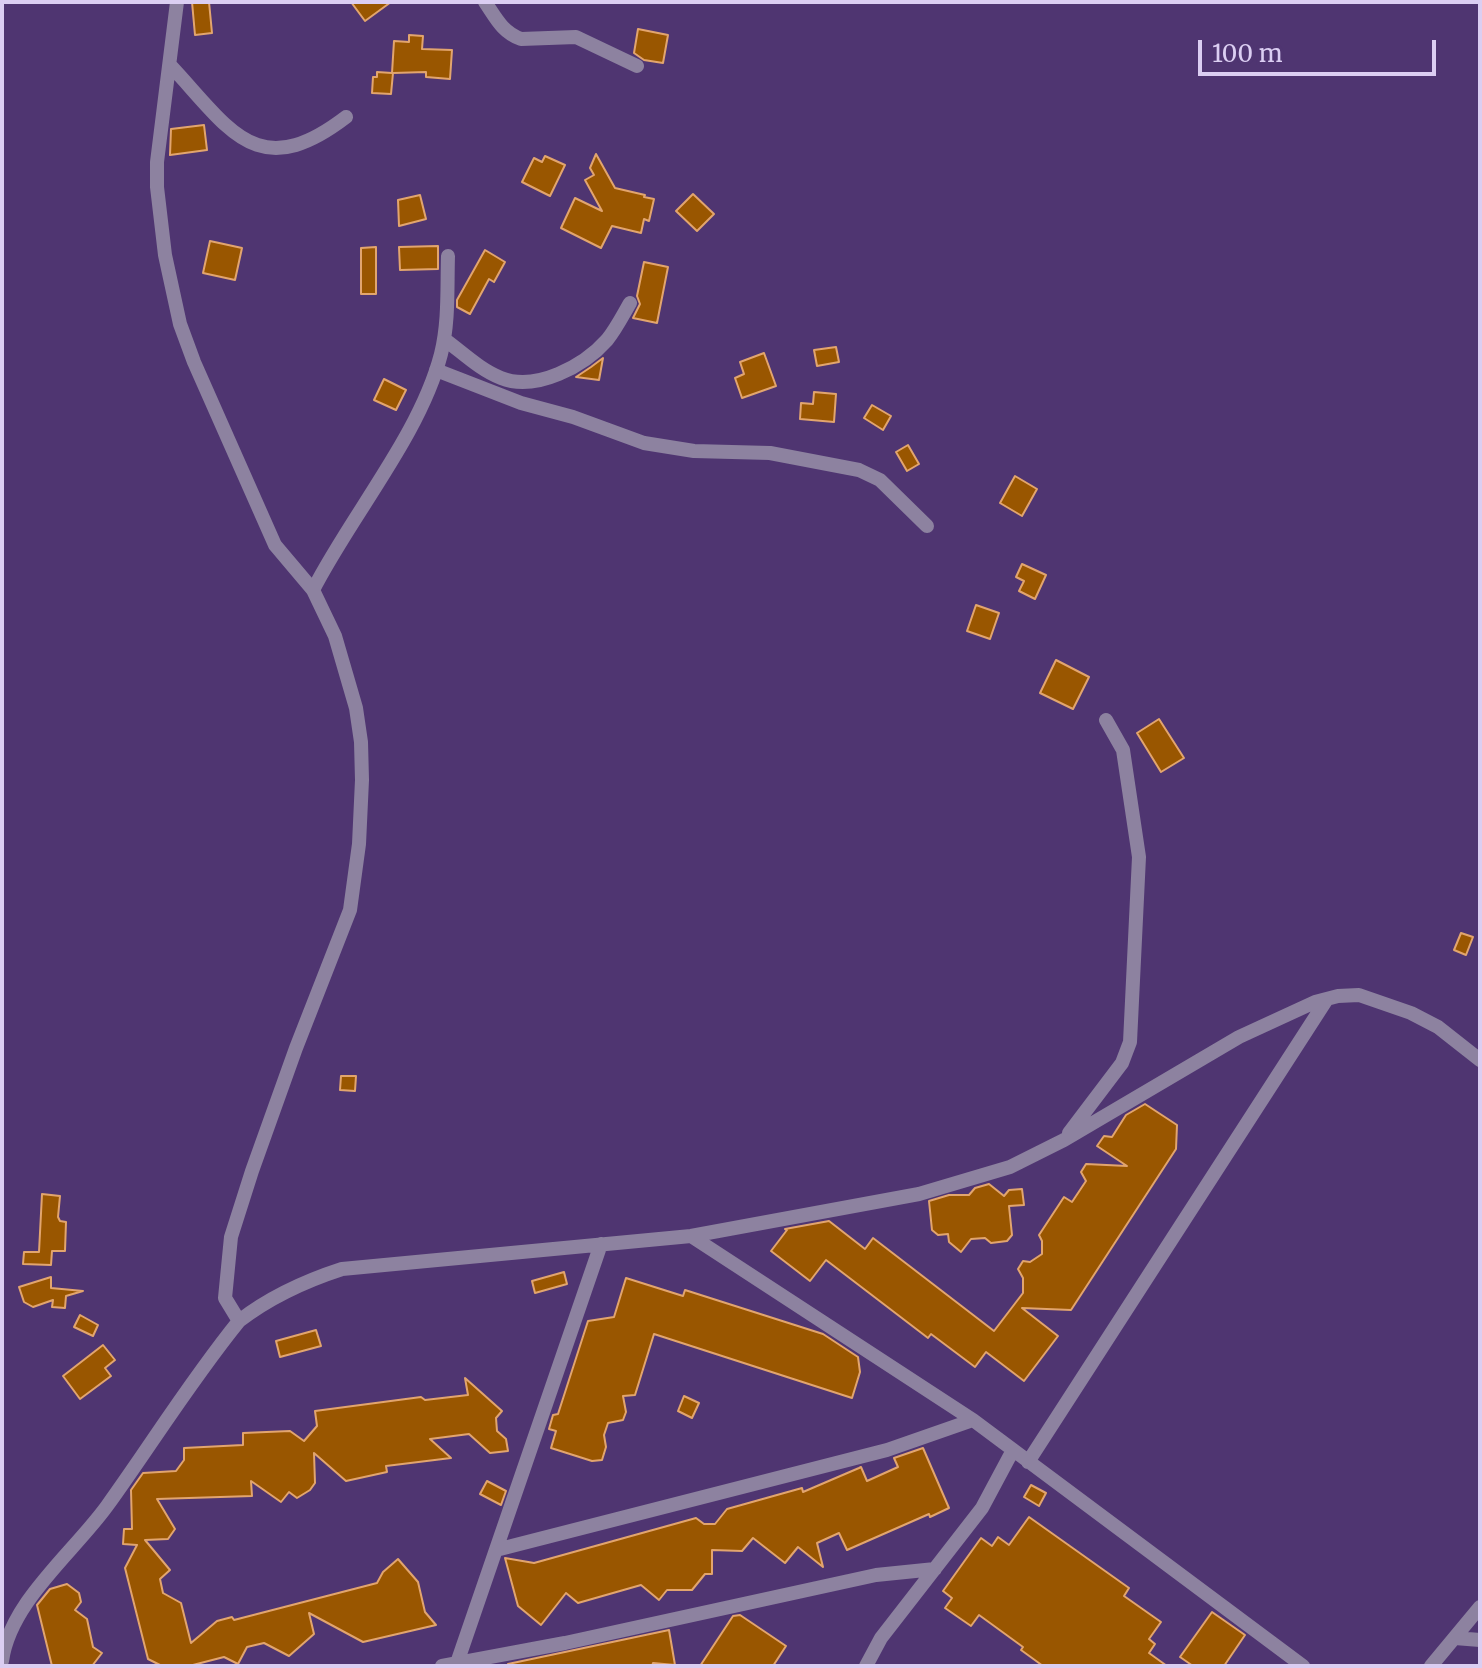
<!DOCTYPE html>
<style>
body{margin:0}
#map{position:relative;width:1482px;height:1668px;overflow:hidden;background:#4f3571;font-family:Merriweather,serif}
canvas{display:block}
.frame{position:absolute;inset:0;border:4px solid #dbcef2;pointer-events:none}
.scale{position:absolute;left:1198px;top:40px;width:238px;height:36px;box-sizing:border-box;border:4px solid #dbcef2;border-top:0;padding-left:10px;font-size:24px;line-height:28px;white-space:nowrap;color:#dbcef2;-webkit-text-stroke:6px #4f3571;paint-order:stroke}
</style>
<div id="map">
<canvas width="1482" height="1668"></canvas>
<div class="frame"></div>
<div class="scale">100 m</div>
</div>
<script>
const g = document.querySelector('canvas').getContext('2d');
g.lineJoin = 'round';
function fill(path, color) { g.fillStyle = color; g.fill(path, 'evenodd'); }
function trace(path, color, width, dash) { g.strokeStyle = color; g.lineWidth = width; g.lineCap = dash ? 'butt' : 'round'; g.setLineDash(dash || []); g.stroke(path); }
const building = new Path2D(`
 M 192,2 L 209,2 L 212,33 L 195,35 Z
 M 351,2 L 391,2 L 365,21 Z
 M 638,29 L 668,35 L 663,63 L 644,60 L 634,53 Z
 M 409,35 L 423,36 L 422,49 L 452,50 L 450,79 L 426,77 L 426,72 L 393,73 L 391,94 L 372,93 L 373,77 L 377,77 L 377,72 L 392,73 L 394,41 L 409,42 Z
 M 204,125 L 207,150 L 170,155 L 171,129 Z
 M 596,154 L 615,188 L 645,195 L 644,197 L 654,199 L 649,221 L 644,219 L 641,233 L 612,226 L 601,248 L 561,228 L 575,198 L 602,211 L 585,180 L 594,175 L 590,168 Z
 M 545,156 L 565,165 L 550,196 L 522,182 L 534,158 L 542,162 Z
 M 693,194 L 714,214 L 697,231 L 676,211 Z
 M 420,195 L 426,219 L 399,226 L 398,200 Z
 M 210,241 L 242,248 L 235,280 L 203,273 Z
 M 438,246 L 438,269 L 400,270 L 399,247 Z
 M 376,247 L 376,294 L 361,294 L 361,248 Z
 M 485,250 L 505,262 L 494,282 L 489,279 L 470,314 L 457,307 L 457,300 Z
 M 644,262 L 668,267 L 657,323 L 633,318 L 640,304 L 637,296 Z
 M 836,347 L 839,362 L 817,366 L 814,350 Z
 M 764,353 L 776,386 L 742,398 L 735,378 L 744,374 L 740,362 Z
 M 603,358 L 599,380 L 576,377 L 591,367 Z
 M 384,379 L 406,390 L 396,410 L 374,400 Z
 M 814,392 L 836,394 L 834,422 L 800,419 L 801,403 L 813,404 Z
 M 872,405 L 891,416 L 883,430 L 864,418 Z
 M 908,445 L 919,464 L 907,471 L 896,452 Z
 M 1015,476 L 1037,489 L 1022,516 L 1000,503 Z
 M 1022,564 L 1046,575 L 1035,599 L 1019,591 L 1024,581 L 1016,577 Z
 M 976,605 L 999,613 L 990,639 L 967,631 Z
 M 1056,660 L 1089,677 L 1073,709 L 1040,693 Z
 M 1159,719 L 1184,758 L 1161,772 L 1137,733 Z
 M 1461,933 L 1473,937 L 1466,955 L 1454,950 Z
 M 341,1076 L 356,1076 L 355,1091 L 340,1090 Z
 M 1145,1104 L 1177,1125 L 1176,1149 L 1071,1310 L 1022,1308 L 1058,1336 L 1024,1381 L 986,1352 L 975,1367 L 931,1334 L 928,1338 L 826,1260 L 810,1281 L 771,1251 L 787,1230 L 785,1229 L 829,1221 L 865,1249 L 873,1238 L 994,1331 L 1023,1293 L 1023,1278 L 1018,1269 L 1023,1261 L 1030,1262 L 1042,1254 L 1042,1241 L 1039,1235 L 1064,1197 L 1072,1202 L 1086,1181 L 1081,1172 L 1086,1164 L 1127,1166 L 1097,1146 L 1104,1136 L 1112,1137 L 1126,1115 Z
 M 989,1184 L 1004,1196 L 1009,1190 L 1022,1189 L 1024,1205 L 1009,1206 L 1012,1235 L 1007,1241 L 991,1243 L 985,1238 L 971,1239 L 961,1252 L 949,1242 L 948,1234 L 938,1235 L 932,1230 L 929,1201 L 949,1195 L 969,1195 L 975,1188 Z
 M 42,1194 L 60,1196 L 58,1217 L 60,1221 L 66,1222 L 65,1251 L 52,1251 L 51,1265 L 23,1264 L 24,1252 L 39,1252 Z
 M 564,1272 L 567,1284 L 535,1293 L 532,1281 Z
 M 51,1277 L 51,1288 L 83,1291 L 66,1296 L 65,1308 L 52,1307 L 53,1300 L 33,1307 L 24,1302 L 19,1287 Z
 M 626,1278 L 683,1296 L 685,1290 L 823,1334 L 858,1357 L 860,1372 L 852,1398 L 654,1334 L 635,1395 L 623,1396 L 626,1412 L 623,1420 L 608,1423 L 604,1435 L 606,1447 L 602,1460 L 592,1461 L 551,1448 L 556,1431 L 549,1429 L 553,1415 L 558,1414 L 588,1321 L 614,1317 Z
 M 80,1315 L 98,1325 L 93,1336 L 74,1327 Z
 M 316,1330 L 321,1346 L 280,1357 L 276,1341 Z
 M 103,1345 L 115,1360 L 105,1368 L 111,1376 L 80,1399 L 63,1376 Z
 M 465,1378 L 502,1411 L 496,1418 L 497,1431 L 506,1439 L 508,1451 L 490,1453 L 469,1434 L 430,1439 L 451,1458 L 386,1466 L 387,1472 L 346,1481 L 314,1453 L 315,1483 L 310,1490 L 297,1498 L 289,1492 L 281,1502 L 251,1481 L 252,1496 L 157,1499 L 175,1529 L 168,1539 L 145,1540 L 170,1570 L 160,1579 L 163,1593 L 181,1603 L 191,1643 L 217,1621 L 232,1617 L 234,1620 L 377,1583 L 383,1572 L 398,1559 L 418,1582 L 425,1612 L 436,1625 L 363,1642 L 309,1613 L 314,1634 L 289,1656 L 264,1643 L 247,1647 L 238,1664 L 224,1657 L 189,1666 L 162,1666 L 148,1659 L 125,1568 L 137,1545 L 123,1544 L 124,1529 L 132,1529 L 131,1490 L 143,1473 L 176,1471 L 184,1460 L 184,1448 L 243,1445 L 243,1433 L 290,1431 L 304,1441 L 317,1426 L 315,1411 L 421,1397 L 425,1400 L 468,1395 Z
 M 684,1396 L 699,1403 L 692,1418 L 678,1411 Z
 M 923,1448 L 949,1508 L 930,1517 L 929,1514 L 847,1550 L 839,1533 L 817,1543 L 823,1567 L 798,1547 L 785,1563 L 753,1538 L 742,1551 L 712,1550 L 712,1574 L 705,1574 L 692,1590 L 667,1590 L 659,1600 L 641,1585 L 578,1603 L 566,1593 L 541,1625 L 518,1606 L 505,1558 L 534,1563 L 696,1518 L 704,1524 L 715,1524 L 727,1509 L 802,1488 L 803,1492 L 859,1468 L 861,1467 L 867,1481 L 898,1467 L 894,1458 Z
 M 487,1481 L 506,1491 L 501,1505 L 480,1494 Z
 M 1031,1485 L 1046,1493 L 1039,1506 L 1024,1497 Z
 M 1029,1517 L 1129,1588 L 1124,1596 L 1161,1622 L 1149,1639 L 1155,1644 L 1149,1653 L 1167,1666 L 1043,1666 L 1021,1650 L 1023,1647 L 979,1615 L 971,1626 L 945,1608 L 952,1598 L 943,1591 L 981,1538 L 992,1546 L 998,1537 L 1009,1545 Z
 M 67,1584 L 79,1593 L 81,1602 L 75,1610 L 87,1619 L 93,1647 L 102,1653 L 92,1666 L 52,1666 L 37,1605 L 50,1589 Z
 M 1212,1612 L 1245,1635 L 1224,1666 L 1193,1666 L 1180,1657 Z
 M 740,1615 L 786,1646 L 773,1666 L 700,1666 L 733,1616 Z
 M 669,1630 L 675,1665 L 653,1663 L 652,1666 L 508,1666 L 508,1664 Z`);
fill(building, '#995600');
trace(building, '#e2a56e', 2);
trace(new Path2D(`
 M 177,2 L 157,162 L 157,187 L 165,255 L 180,324 L 194,362 L 275,545 L 313,590 L 335,636 L 356,708 L 361,742 L 362,780 L 359,844 L 350,910 L 296,1048 L 252,1171 L 231,1237 L 225,1298 L 239,1321
 M 485,2 C 496,18 502,32 521,39 L 576,37 L 637,66
 M 170,65 C 230,129 257,185 346,117
 M 444,339 C 462,352 480,370 501,378 C 536,392 584,366 607,340 C 616,329 623,315 630,303
 M 436,370 L 521,403 L 573,417 L 644,443 L 694,451 L 770,453 L 859,470 L 880,480 L 927,526
 M 313,590 C 352,514 420,435 441,354 C 449,322 447,289 448,256
 M 1069,1133 L 1122,1063 L 1130,1042 L 1139,857 L 1123,750 L 1106,720
 M 691,1236 L 973,1420 L 1303,1666
 M 1028,1462 L 1327,999
 M 496,1550 L 887,1450 L 973,1420
 M 1455,1638 L 1480,1640
 M 2,1661 C 10,1602 73,1553 107,1506 C 151,1445 191,1380 239,1321 C 270,1297 305,1281 342,1269 L 691,1236 L 919,1194 L 1010,1167 L 1064,1140 L 1239,1037 L 1315,1002 L 1338,996 L 1359,995 L 1411,1013 L 1438,1027 L 1480,1060
 M 457,1663 L 601,1244
 M 442,1666 L 565,1643 L 876,1575 L 935,1569
 M 866,1666 L 881,1638 L 982,1508 L 1013,1450
 M 1431,1666 L 1480,1607`), '#8d82a0', 14);
</script>
